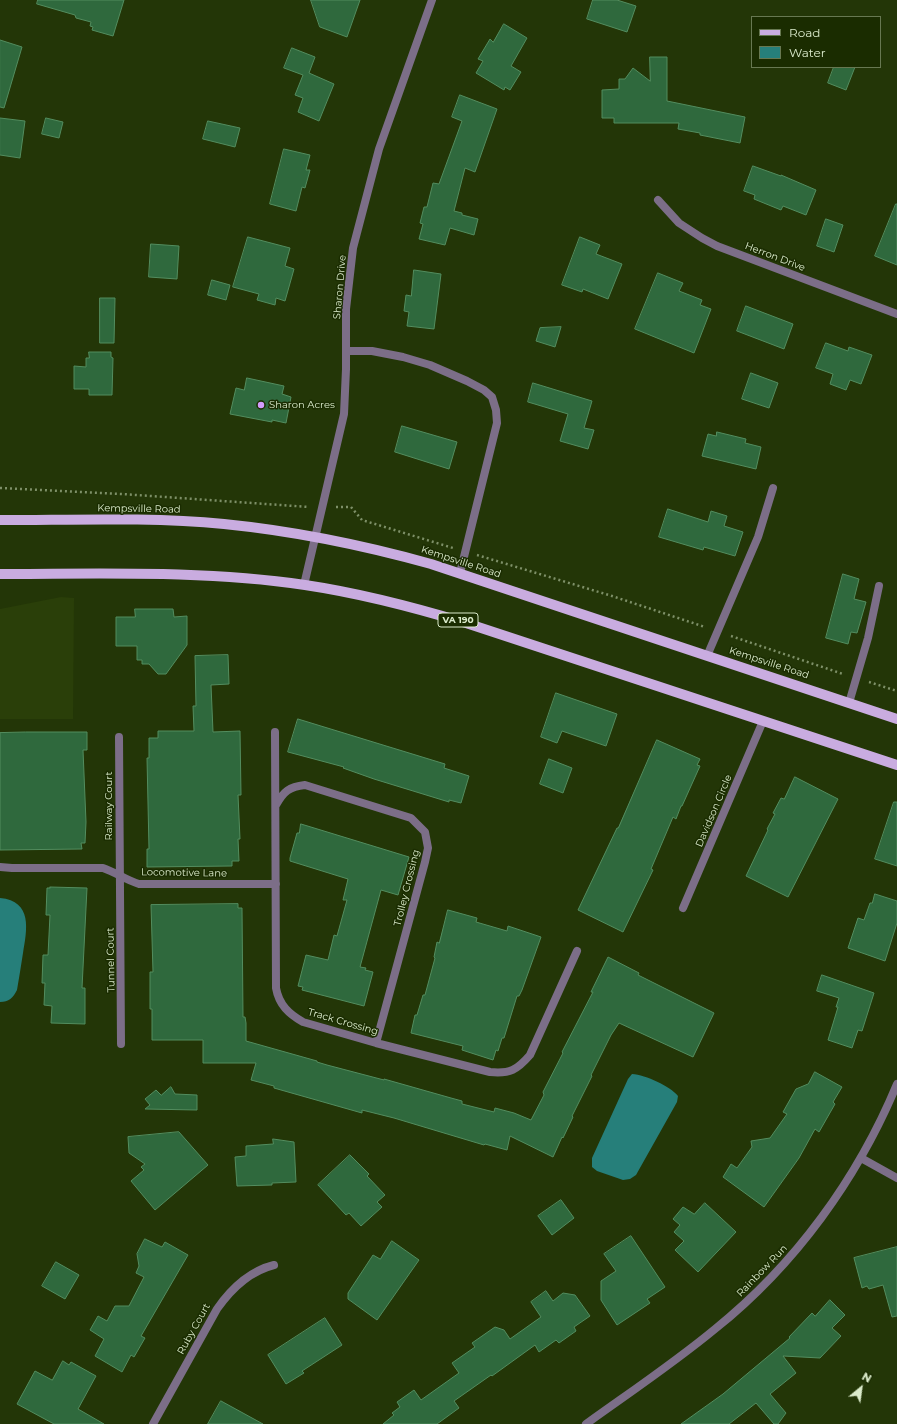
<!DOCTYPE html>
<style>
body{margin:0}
#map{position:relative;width:897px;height:1424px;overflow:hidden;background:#233607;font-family:Montserrat,sans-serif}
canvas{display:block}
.legend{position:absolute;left:751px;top:16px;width:130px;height:52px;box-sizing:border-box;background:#1a2c00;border:1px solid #677851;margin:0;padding:5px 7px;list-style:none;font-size:12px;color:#dbebcb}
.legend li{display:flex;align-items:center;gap:8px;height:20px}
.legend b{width:20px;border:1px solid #677851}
.north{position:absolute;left:841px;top:1368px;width:40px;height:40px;-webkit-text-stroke:3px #1a2c00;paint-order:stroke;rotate:29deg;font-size:11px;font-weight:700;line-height:16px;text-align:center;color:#dbebcb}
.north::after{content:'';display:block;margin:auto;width:14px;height:18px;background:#dbebcb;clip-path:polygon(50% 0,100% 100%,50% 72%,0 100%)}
</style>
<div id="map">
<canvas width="897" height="1424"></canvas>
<ul class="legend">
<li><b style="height:5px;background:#c9ace0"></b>Road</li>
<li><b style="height:11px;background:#267f7a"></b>Water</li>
</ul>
<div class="north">N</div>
</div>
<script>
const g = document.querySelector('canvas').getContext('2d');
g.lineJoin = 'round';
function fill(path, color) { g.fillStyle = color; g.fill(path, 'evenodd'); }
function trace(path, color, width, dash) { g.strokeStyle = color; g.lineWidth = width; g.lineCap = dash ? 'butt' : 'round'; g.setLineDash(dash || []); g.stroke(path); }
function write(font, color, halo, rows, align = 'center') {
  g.font = font + ' Montserrat,sans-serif'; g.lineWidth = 3; g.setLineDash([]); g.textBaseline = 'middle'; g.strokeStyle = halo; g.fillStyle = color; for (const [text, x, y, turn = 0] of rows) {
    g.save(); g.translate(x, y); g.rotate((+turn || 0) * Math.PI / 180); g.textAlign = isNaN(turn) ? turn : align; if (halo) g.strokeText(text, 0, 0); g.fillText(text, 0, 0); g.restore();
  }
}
fill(new Path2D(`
 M 61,597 L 74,598 L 73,719 L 0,719 L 0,609 Z`), '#2a3f09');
fill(new Path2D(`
 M 0,898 C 33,901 27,930 23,953 C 21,966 19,978 17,990 C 13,998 9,1002 0,1002 Z
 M 632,1074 C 646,1075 670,1086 678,1096 L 677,1102 L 636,1175 L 630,1179 L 623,1180 L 597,1171 L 592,1167 L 592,1158 L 628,1079 Z`), '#267f7a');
const building = new Path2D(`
 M 38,0 L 124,0 L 113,36 L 92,30 L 93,27 L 90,26 L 91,22 L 76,18 L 75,15 L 37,4 Z
 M 311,0 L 360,0 L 347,37 L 320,27 Z
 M 593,0 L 617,0 L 636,6 L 627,32 L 587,19 Z
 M 504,24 L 527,38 L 511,66 L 521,72 L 510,90 L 505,87 L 504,90 L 476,73 L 483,61 L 478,59 L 490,39 L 493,42 Z
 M 0,40 L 22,47 L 4,108 L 0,107 Z
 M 292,48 L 315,57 L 309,73 L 334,84 L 319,121 L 298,112 L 303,98 L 295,95 L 303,75 L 284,68 Z
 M 650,57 L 667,57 L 667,101 L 745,117 L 740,143 L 700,135 L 700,133 L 678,129 L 679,123 L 614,123 L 614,118 L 602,118 L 602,90 L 619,89 L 619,79 L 625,79 L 633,68 L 650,81 Z
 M 834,67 L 855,67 L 846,90 L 828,83 Z
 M 460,95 L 497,109 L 475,172 L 465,168 L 454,211 L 462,213 L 462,215 L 478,219 L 474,235 L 450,228 L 445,245 L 419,239 L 423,224 L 420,223 L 424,207 L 427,207 L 433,183 L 439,184 L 462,121 L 452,117 Z
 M 0,118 L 25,121 L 20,158 L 0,155 Z
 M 46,118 L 63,122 L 59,138 L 42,134 Z
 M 208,121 L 240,128 L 235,147 L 203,139 Z
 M 284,149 L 310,155 L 306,170 L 310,170 L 305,188 L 302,187 L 296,211 L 270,204 Z
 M 753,166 L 781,176 L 781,175 L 816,190 L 806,215 L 783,206 L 781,210 L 754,199 L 755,195 L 744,191 Z
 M 896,204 L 897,204 L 897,265 L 875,256 Z
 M 826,219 L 843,225 L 834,252 L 817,246 Z
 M 248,237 L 290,248 L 285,266 L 294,269 L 285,301 L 276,298 L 275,305 L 257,300 L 259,294 L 233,287 Z
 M 580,237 L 600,245 L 596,254 L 622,264 L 608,299 L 583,289 L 582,292 L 562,285 Z
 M 151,244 L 179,246 L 177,279 L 149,277 Z
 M 414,270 L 441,274 L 434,329 L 407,326 L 409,312 L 404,311 L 406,295 L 411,296 Z
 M 658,273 L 683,283 L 679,291 L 702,300 L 700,305 L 711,309 L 694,353 L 635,329 Z
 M 212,280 L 230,285 L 226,300 L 208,295 Z
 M 100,298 L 115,298 L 114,343 L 100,343 Z
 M 746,306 L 793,324 L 784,349 L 737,331 Z
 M 561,327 L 555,347 L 536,341 L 540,328 Z
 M 826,343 L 848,351 L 849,347 L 872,355 L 861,384 L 850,380 L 846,390 L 830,384 L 833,374 L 816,368 Z
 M 89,352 L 111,352 L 111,357 L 113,358 L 112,395 L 89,395 L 89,389 L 74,389 L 74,366 L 86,367 L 86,358 L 89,358 Z
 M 751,373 L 778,383 L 769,408 L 742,399 Z
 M 247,378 L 284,386 L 282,394 L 291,397 L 286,423 L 272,420 L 272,422 L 230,414 L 236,388 L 244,390 Z
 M 533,383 L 592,401 L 584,428 L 594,430 L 588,449 L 560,441 L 568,414 L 528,402 Z
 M 402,426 L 457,442 L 449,469 L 395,452 Z
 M 717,432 L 746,439 L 745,443 L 761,447 L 756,469 L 702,456 L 708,434 L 716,436 Z
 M 668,509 L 708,522 L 711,511 L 727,516 L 724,526 L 743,532 L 735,556 L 704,547 L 703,550 L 659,537 Z
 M 843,574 L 859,579 L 854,599 L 866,602 L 857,633 L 851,632 L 848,644 L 826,638 Z
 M 135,609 L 173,609 L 174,617 L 187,616 L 187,645 L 166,674 L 158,674 L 149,664 L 142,664 L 142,660 L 137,660 L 137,646 L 116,646 L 116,617 L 135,617 Z
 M 228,655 L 229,684 L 211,685 L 213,732 L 240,731 L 241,795 L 238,795 L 240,839 L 238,839 L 239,861 L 232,861 L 232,866 L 147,867 L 147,849 L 149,849 L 147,758 L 149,758 L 149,738 L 158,738 L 158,731 L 194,731 L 193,706 L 196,706 L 195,656 Z
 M 556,693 L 617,714 L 606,746 L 562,731 L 557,743 L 541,737 Z
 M 298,719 L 445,764 L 444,768 L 469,776 L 461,803 L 449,800 L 449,802 L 374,779 L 343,768 L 344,767 L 288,752 Z
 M 26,732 L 87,732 L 87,750 L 83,750 L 86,822 L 85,843 L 81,843 L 82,849 L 0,850 L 0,733 Z
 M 657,740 L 700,759 L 697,765 L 700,766 L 682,806 L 681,806 L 676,819 L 673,817 L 651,869 L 653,870 L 623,932 L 578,910 L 617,828 L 618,828 Z
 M 549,759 L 572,768 L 563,793 L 540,784 Z
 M 795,777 L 838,799 L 788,897 L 746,876 L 768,830 L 767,829 L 775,814 L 773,813 L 781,798 L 784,799 Z
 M 894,802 L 897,802 L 897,866 L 875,859 Z
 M 301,824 L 409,857 L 398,895 L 381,890 L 360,967 L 366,968 L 365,970 L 373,972 L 364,1006 L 302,990 L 303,987 L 298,986 L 306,955 L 328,960 L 334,935 L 337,936 L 347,900 L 343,900 L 348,879 L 290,861 L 290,858 L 297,833 L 299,833 Z
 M 50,887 L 87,888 L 82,988 L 85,988 L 85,1024 L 51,1023 L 52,1006 L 44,1005 L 45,983 L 42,983 L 43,955 L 48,955 L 50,915 L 46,915 L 47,888 L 50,888 Z
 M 875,894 L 897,901 L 897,923 L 885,961 L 848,948 L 858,918 L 864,920 L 870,903 L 872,903 Z
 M 238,904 L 238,908 L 242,908 L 243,1017 L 245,1017 L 246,1023 L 246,1041 L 317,1061 L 317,1062 L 327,1065 L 384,1080 L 384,1079 L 451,1098 L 462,1101 L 462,1104 L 494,1112 L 495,1108 L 514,1113 L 531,1120 L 544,1095 L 543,1092 L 563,1053 L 562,1052 L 593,992 L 591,992 L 608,957 L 639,973 L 638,975 L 714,1013 L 693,1057 L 619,1023 L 611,1035 L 591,1075 L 592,1076 L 572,1116 L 573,1117 L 563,1138 L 562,1137 L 553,1157 L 510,1136 L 507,1150 L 485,1144 L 484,1145 L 394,1118 L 362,1110 L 362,1113 L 274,1088 L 274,1086 L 251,1080 L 256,1063 L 203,1063 L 203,1040 L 152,1040 L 152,1009 L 150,1009 L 150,972 L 153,972 L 151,905 Z
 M 448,910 L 477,918 L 476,922 L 507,931 L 508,926 L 541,937 L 522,990 L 519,996 L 517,996 L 504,1038 L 502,1038 L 498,1051 L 496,1050 L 493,1060 L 462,1050 L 463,1046 L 411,1033 L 415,1015 L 417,1015 L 423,995 L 425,995 L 435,958 L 434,957 L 437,942 L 439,943 Z
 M 822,975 L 874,993 L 862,1031 L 858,1030 L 852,1048 L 828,1040 L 838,1007 L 836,1007 L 839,998 L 817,991 Z
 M 815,1072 L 842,1087 L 833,1102 L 835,1104 L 819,1132 L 815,1129 L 799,1158 L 764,1207 L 723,1177 L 731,1164 L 737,1168 L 752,1147 L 751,1141 L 770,1138 L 787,1114 L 783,1112 L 796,1089 L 808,1084 Z
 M 171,1087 L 175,1094 L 197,1095 L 197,1110 L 145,1109 L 150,1105 L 145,1099 L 156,1090 L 161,1095 Z
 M 179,1132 L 208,1165 L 155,1210 L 131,1181 L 144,1170 L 141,1167 L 145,1164 L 129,1153 L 128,1137 Z
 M 273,1139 L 294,1142 L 296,1182 L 272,1183 L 272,1185 L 237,1186 L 235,1157 L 246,1156 L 246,1146 L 273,1144 Z
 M 350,1155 L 369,1174 L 367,1176 L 385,1195 L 377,1202 L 382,1207 L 361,1226 L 349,1213 L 346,1215 L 318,1185 Z
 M 561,1200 L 574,1218 L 552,1235 L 538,1216 Z
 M 705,1203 L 736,1232 L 698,1272 L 675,1250 L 684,1241 L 674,1232 L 680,1225 L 673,1219 L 683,1207 L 694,1214 Z
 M 631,1236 L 665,1287 L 647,1299 L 650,1303 L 617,1325 L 601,1300 L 601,1281 L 616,1271 L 604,1254 Z
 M 145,1239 L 162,1247 L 165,1242 L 188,1255 L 141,1336 L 145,1338 L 134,1357 L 131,1355 L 122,1372 L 95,1356 L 104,1339 L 90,1330 L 98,1316 L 107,1321 L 115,1306 L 129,1306 L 144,1277 L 136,1273 L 139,1266 L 137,1254 Z
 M 392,1241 L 419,1260 L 377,1320 L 348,1299 L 348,1293 L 373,1255 L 380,1259 Z
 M 897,1247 L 897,1316 L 892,1317 L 883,1285 L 869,1289 L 867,1286 L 862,1288 L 854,1258 Z
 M 56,1262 L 79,1275 L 65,1299 L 42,1286 Z
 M 546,1291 L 553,1301 L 563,1293 L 575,1295 L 590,1316 L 574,1327 L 576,1331 L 559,1343 L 556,1340 L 539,1352 L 535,1345 L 492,1376 L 491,1375 L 454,1401 L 459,1408 L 437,1424 L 383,1424 L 394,1415 L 392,1413 L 400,1407 L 397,1402 L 414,1390 L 421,1400 L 459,1373 L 452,1363 L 475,1347 L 472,1343 L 495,1327 L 504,1330 L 510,1339 L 541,1317 L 531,1302 Z
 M 830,1300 L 845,1315 L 832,1328 L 841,1336 L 820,1358 L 783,1356 L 796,1373 L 770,1394 L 786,1413 L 778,1424 L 774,1424 L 756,1403 L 729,1424 L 681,1424 L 723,1394 L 790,1338 L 789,1337 L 812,1313 L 815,1316 Z
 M 325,1318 L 342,1345 L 302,1371 L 304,1373 L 286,1384 L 268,1355 Z
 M 63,1361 L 69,1365 L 71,1362 L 96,1376 L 78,1409 L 104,1424 L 54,1424 L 17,1404 L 35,1371 L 52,1380 Z
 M 221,1401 L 263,1424 L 208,1424 Z`);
fill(building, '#2f693d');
trace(building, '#538d5f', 1);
trace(new Path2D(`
 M 0,488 L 122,494 L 309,507
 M 336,507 L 351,507 L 362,520 L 453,548
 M 477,555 L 612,596 L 705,627
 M 731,636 L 843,674
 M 869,682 L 897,691`), '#7e9068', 2.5, [2, 3]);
trace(new Path2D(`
 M 346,351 L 372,351 L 403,357 L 430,365 L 467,381 L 484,390 L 492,397 L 496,410 L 497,423 L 460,573
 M 707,656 L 758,537 L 773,488
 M 849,703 L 868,638 L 879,586`), '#7c6e88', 8);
trace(new Path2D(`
 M 658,200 L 679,223 L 702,238 L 717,246 L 897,314
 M 304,585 L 344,414 L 346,369 L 346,309 L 353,248 L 379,149 L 432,0
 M 275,732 L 276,988 C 279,1005 289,1014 303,1022 L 376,1043 L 490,1072 C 510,1074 517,1070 530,1055 L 577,951
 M 119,737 L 121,1044
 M 276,805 C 284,791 289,787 305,785 L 411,818 L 425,832 L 428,848 L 425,862 L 376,1043
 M 0,867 L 12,868 L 103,868 C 115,872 126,880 139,884 L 276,884
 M 683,908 L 763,721
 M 861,1158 L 897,1178
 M 153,1424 L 217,1309 C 231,1289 250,1271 274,1265
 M 586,1424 C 629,1393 674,1363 715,1329 C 795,1265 858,1178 897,1084`), '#7c6e88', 8);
trace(new Path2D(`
 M 0,520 C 74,520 149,517 224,524 C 294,531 363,545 431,564 L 897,719
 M 0,574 C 101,574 204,570 305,585 C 359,593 413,607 466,623 L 897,765`), '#c9ace0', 10);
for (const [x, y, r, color] of [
 [261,405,4,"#d39cfc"]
]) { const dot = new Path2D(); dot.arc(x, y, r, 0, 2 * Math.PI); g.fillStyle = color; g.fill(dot); trace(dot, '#1a2c00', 1.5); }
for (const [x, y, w] of [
 [458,620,40]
]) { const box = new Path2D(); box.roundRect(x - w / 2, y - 7, w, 14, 3); g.fillStyle = '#1a2c00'; g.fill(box); trace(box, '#dbebcb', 1); }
write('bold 9px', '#dbebcb', null, [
 ["VA 190",458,620]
]);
write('10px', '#dbebcb', '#1a2c00', [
 ["Herron Drive",775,257,21],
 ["Sharon Drive",340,287,-85],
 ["Kempsville Road",139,509,1],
 ["Kempsville Road",461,562,18],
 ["Kempsville Road",769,663,18],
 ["Railway Court",109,806,-90],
 ["Davidson Circle",714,811,-67],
 ["Locomotive Lane",184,873,1],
 ["Trolley Crossing",407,888,-76],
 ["Tunnel Court",111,960,-91],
 ["Track Crossing",343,1022,16],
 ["Rainbow Run",762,1271,-46],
 ["Ruby Court",194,1329,-61]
]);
write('10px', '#dbebcb', '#1a2c00', [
 ["Sharon Acres",269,405]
], 'left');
</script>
